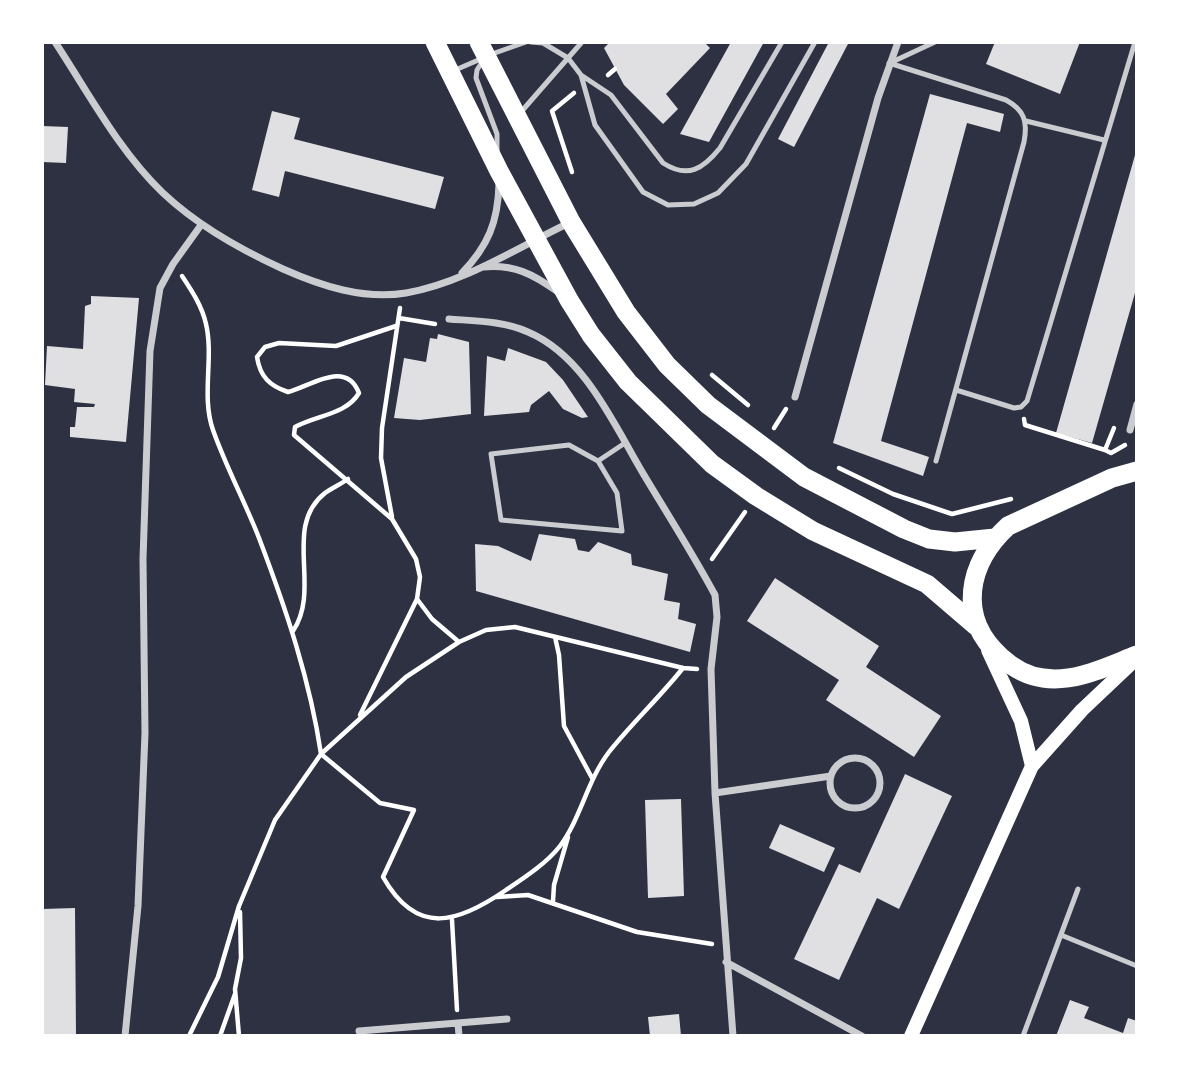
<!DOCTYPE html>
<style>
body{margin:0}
#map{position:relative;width:1179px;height:1078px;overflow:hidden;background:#2d3142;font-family:Poppins,sans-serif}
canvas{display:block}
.frame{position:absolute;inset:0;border:44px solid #fff;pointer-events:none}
</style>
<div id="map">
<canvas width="1179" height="1078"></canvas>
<div class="frame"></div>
</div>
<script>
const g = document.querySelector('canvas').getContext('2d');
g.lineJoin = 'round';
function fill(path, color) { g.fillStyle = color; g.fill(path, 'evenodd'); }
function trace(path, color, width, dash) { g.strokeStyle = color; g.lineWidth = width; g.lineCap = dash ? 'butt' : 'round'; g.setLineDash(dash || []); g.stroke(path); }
fill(new Path2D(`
 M 610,42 L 704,42 L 710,48 L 666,94 L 678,109 L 663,124 L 624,85 L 604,48 Z
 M 731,42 L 764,42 L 709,142 L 680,134 Z
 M 829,42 L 849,42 L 794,147 L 778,139 Z
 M 995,42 L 1080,42 L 1060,94 L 986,64 Z
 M 930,94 L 1004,114 L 1000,132 L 967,123 L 881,441 L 929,457 L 923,476 L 833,443 Z
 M 272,111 L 300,118 L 294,139 L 444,177 L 435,209 L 285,171 L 279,197 L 252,190 Z
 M 42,126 L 68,127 L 66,163 L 42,162 Z
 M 1137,148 L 1137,286 L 1092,443 L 1056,433 Z
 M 91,296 L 139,298 L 126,442 L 70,437 L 70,427 L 75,427 L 77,407 L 94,407 L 95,404 L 74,402 L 75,389 L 45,385 L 47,346 L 83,349 L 85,306 L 91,304 Z
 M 438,334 L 469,342 L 471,414 L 420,420 L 394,418 L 404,358 L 426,362 L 430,338 L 437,339 Z
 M 508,348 L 546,362 L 563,380 L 588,417 L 582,418 L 563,409 L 549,391 L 531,405 L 529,412 L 484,416 L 487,356 L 505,361 Z
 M 539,534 L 575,539 L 578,550 L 589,552 L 598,542 L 631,554 L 632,565 L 668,574 L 664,600 L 680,603 L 678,619 L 696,624 L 690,652 L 476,591 L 475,544 L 498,546 L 531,561 Z
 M 775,578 L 879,646 L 866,667 L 941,716 L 914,757 L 826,700 L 839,680 L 747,621 Z
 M 905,774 L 952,796 L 899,909 L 877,898 L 839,980 L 794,959 L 839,864 L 860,873 Z
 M 681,799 L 684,896 L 648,898 L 645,800 Z
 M 780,824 L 835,848 L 824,872 L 769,848 Z
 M 75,908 L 76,1036 L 42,1036 L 42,909 Z
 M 1070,1000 L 1089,1007 L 1084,1018 L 1123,1033 L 1128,1018 L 1137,1021 L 1137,1036 L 1056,1036 Z
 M 679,1014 L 681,1036 L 650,1036 L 648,1017 Z`), '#e0e0e3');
trace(new Path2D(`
 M 608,75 L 615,69
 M 572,172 L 552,111 L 574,93
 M 182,276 C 192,291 202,306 206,324 C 214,358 201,396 213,430 C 226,467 245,502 259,538 C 286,609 310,680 321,754 L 380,803 L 414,810 L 383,877 C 417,937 458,923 506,890 C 524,878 547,863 560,846 C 581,818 587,781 609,752 C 632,723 660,697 683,668
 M 399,318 L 435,324
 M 712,375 L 748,405
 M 1024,419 L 1025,425 L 1105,450 L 1114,428
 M 774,428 L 786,409
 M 1105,450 L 1111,453 L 1125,445
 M 839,468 L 893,494 L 952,514 L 1011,499
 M 392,517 L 381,458 L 382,428 L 400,308
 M 712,559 L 745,512
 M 417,599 L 432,619 L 459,642
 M 293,631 C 322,588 282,527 325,493 C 332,488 341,484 348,479
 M 555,637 L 559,655 L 564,726 L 592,778
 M 360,715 L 417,599 L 420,577 L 416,559 L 392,519 L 294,435 L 295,427 C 316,415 346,415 359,393 C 346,359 311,386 288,392 C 270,386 260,377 257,357 L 265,347 L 279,343 L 336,346 L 396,326
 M 497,897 L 528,895 L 637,932 L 712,944
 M 553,901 L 554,885 L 568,837
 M 452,920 L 457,1010
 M 189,1036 L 218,977 L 239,906 L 275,820 L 321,754 L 406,677 L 459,642 L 486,630 L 515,627 L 683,668 L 697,669
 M 220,1036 L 235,994
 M 239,1036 L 235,989 L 241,958 L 240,912`), '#fff', 4.5);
trace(new Path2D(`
 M 531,42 L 543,43 L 568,58 L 581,75 L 611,95 L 663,163 C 688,179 703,169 720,148 L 782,42
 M 492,54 L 526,42
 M 484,59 L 477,70 L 476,78 L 497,134 L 497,152
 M 892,62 L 935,42
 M 889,63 L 1006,100 C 1024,110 1028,121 1024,142 L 936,461
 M 453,71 L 483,58
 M 581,75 L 595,125 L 643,192 L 668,205 L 694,204 L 718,193 L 746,164 L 815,42
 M 521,112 L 582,42
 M 1026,121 L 1104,140
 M 956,390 L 1014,408 L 1021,407 L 1027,401 L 1135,42
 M 598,461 L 617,493 L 622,531 L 501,520 L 491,454 L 569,445 L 598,461 L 625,443
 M 1061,935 L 1137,966
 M 1023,1036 L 1078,889`), '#caccd0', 5);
trace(new Path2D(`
 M 55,42 C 88,92 119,151 163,193 C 198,226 239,249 283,269 C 321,286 364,300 406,293 C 464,283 518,247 571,222
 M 483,267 C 514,264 533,274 558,292
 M 462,273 C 488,246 498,222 499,184
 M 449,319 C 475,321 504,321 528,332 C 585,356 614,425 644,475 C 668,515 693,554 715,595 L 717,617 L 711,669 L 715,793 L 733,1036
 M 795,397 L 878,98 L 898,42
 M 1130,430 L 1137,404
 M830 783a25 25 0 1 1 50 0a25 25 0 1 1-50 0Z
 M 715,793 L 831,776
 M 726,962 L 862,1036
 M 458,1023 L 459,1036
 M 359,1031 L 507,1019
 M 125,1036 L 138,906 L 145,733 L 143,559 L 150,351 L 160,288 L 173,264 L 201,225`), '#caccd0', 7);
trace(new Path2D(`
 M 988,650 L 1021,721 L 1032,766
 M 911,1036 L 1032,766 L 1082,710 L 1137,658`), '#fff', 14);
trace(new Path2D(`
 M 435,42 L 499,171 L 569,300 L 591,335 L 628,382 L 712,464 L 756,496 L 813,531 L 927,584 L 976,626
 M 479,42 L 571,222 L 626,312 L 667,365 L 708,405 L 804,477 L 904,529 L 929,539 L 955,542 L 995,538
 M 1137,471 L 1112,478 L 1008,526 C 968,563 956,617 1001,657 C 1013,668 1027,676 1043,678 C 1075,683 1108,666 1137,655`), '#fff', 19);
</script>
